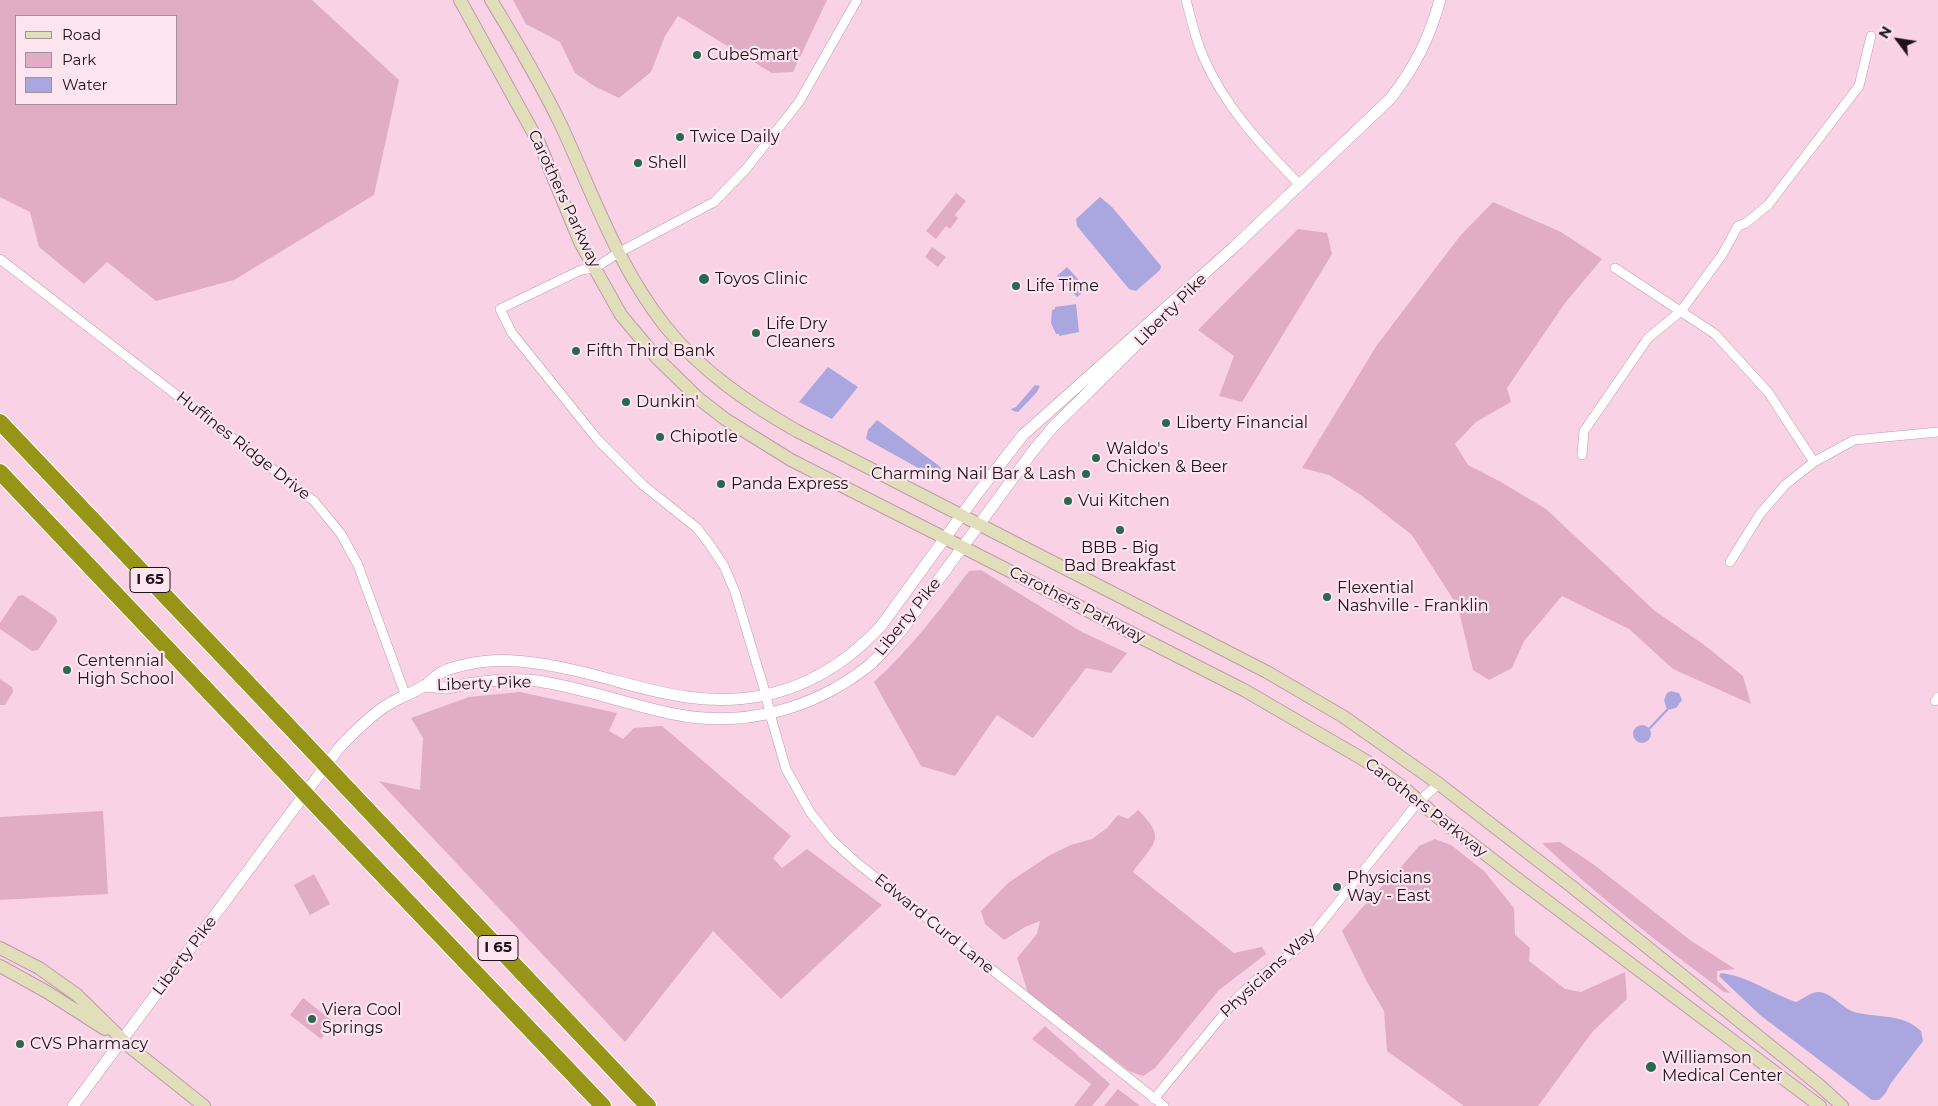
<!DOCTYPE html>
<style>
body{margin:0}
#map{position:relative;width:1938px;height:1106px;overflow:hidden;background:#fad2e6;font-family:Montserrat,sans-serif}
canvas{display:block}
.legend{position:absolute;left:15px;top:15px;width:162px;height:90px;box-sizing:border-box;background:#fde5f0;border:1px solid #a4919a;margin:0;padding:6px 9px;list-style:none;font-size:15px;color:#1f1219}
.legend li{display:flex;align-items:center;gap:10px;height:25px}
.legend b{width:25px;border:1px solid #a4919a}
.north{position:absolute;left:1873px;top:15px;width:50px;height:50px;-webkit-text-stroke:4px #fde5f0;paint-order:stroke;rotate:301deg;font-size:14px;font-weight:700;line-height:20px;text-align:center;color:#1f1219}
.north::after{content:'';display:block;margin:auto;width:18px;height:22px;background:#1f1219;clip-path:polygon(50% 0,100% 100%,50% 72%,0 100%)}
</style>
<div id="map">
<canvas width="1938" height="1106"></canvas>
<ul class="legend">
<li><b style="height:6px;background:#e0dfb9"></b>Road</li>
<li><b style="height:14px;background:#e1acc6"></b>Park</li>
<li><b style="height:14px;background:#aaa6e0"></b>Water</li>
</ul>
<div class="north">N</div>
</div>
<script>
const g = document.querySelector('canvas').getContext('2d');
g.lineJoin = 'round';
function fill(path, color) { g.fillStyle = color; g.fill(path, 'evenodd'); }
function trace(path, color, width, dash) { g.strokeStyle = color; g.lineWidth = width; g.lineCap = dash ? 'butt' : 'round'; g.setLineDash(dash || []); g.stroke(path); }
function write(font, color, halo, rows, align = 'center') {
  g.font = font + ' Montserrat,sans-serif'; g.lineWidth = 4.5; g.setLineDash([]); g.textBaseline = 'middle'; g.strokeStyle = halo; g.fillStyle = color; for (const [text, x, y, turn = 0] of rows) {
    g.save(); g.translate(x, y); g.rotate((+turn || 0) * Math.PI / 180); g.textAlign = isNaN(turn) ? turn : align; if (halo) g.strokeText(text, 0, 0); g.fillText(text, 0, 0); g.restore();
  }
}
fill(new Path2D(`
 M 0,0 L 312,0 L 399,80 L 374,195 L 234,280 L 156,301 L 107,262 L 84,284 L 39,247 L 30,212 L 0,197 ZM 16,16 L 176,16 L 176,104 L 16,104 Z
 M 513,0 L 827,0 L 793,72 L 772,73 L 678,16 L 665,36 L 651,72 L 619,98 L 594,86 L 575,73 L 560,42 L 526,24 Z
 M 956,193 L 966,201 L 955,215 L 958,218 L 950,229 L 946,226 L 936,239 L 926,231 Z
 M 1493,202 L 1561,232 L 1602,259 L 1565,303 L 1507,388 L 1511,402 L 1476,422 L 1455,444 L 1468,465 L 1501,482 L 1546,509 L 1655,611 L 1703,644 L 1743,676 L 1751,704 L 1673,669 L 1629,629 L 1562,596 L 1524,641 L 1512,668 L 1489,680 L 1473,670 L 1458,607 L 1412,535 L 1361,495 L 1329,475 L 1302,468 L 1377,345 L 1460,236 Z
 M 1298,229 L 1327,233 L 1332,254 L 1242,402 L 1219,396 L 1234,356 L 1198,330 Z
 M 932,247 L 946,257 L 938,267 L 925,257 Z
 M 981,570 L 1082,632 L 1127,653 L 1111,673 L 1086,668 L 1033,738 L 997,715 L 955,776 L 921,766 L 874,682 C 911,648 939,611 969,571 Z
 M 23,595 L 56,617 L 57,622 L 38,650 L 32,651 L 0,629 L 0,623 L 18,596 Z
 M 0,679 L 12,687 L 13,692 L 5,705 L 0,705 Z
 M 520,692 L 617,713 L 609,731 L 623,739 L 634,728 L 662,726 L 791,836 L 773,858 L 782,868 L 807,849 L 882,905 L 781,999 L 713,931 L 625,1042 L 379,781 L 420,790 L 423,738 L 411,718 L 469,697 Z
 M 1138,810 C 1169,840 1152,844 1133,872 L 1234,953 L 1262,947 L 1266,954 L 1219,990 L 1155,1068 L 1143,1076 L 1129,1071 L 1028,993 L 1017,958 L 1037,934 L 1040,921 L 1025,927 L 1004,940 L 985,924 L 981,911 L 1008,883 L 1050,855 L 1071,845 L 1092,839 L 1107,828 L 1118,815 L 1128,819 Z
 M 103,811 L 108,894 L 0,900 L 0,817 Z
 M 1435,839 L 1451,845 L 1484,871 L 1514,908 L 1515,935 L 1530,948 L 1529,961 L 1565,989 L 1581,992 L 1625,972 L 1627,999 L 1593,1031 L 1538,1106 L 1464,1106 L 1387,1051 L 1384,1011 L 1367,982 L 1342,931 L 1374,894 L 1396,873 L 1419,846 Z
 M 1560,842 L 1593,864 L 1690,940 L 1735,969 L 1717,971 L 1717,980 L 1730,993 L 1724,992 C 1662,945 1599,898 1542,843 Z
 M 314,874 L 330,904 L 310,915 L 294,885 Z
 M 303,998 L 334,1022 L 321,1039 L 290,1015 Z
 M 1045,1026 L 1110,1084 L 1092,1106 L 1074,1106 L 1091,1084 L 1032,1039 Z
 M 1118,1089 L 1140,1106 L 1104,1106 Z`), '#e1acc6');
fill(new Path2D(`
 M 1100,197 L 1112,207 L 1161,266 L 1160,270 L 1136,291 L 1129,289 L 1077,226 L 1076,219 Z
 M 1067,267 L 1087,289 L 1077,297 L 1057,276 Z
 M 1076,304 L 1079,332 L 1059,336 L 1059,334 L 1056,334 L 1051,323 L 1052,310 L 1055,309 L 1055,307 Z
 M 828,367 L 858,387 L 832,419 L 799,402 Z
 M 1035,385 L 1040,386 L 1037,392 L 1018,412 L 1013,411 L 1011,409 L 1016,407 Z
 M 877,420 L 938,465 L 942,470 L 942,473 L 929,474 L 866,439 L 868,430 Z
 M 1671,691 L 1679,693 L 1682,700 L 1676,708 L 1667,710 L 1664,700 L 1667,693 Z
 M1633 734a9 9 0 1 1 18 0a9 9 0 1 1-18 0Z
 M 1721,973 C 1748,976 1770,993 1796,1002 C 1805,998 1814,989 1824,993 C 1835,997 1843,1008 1854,1012 C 1876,1018 1903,1013 1921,1031 L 1923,1041 L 1891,1083 L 1885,1094 L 1879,1100 L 1872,1100 L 1760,1015 L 1719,976 Z`), '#aaa6e0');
trace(new Path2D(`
 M 1649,729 L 1667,710`), '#aaa6e0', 2.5);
const minor = new Path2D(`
 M 857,0 L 799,102 L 746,169 L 714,202 L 618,253 L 595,268 L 581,270 L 500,309 L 512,333 L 598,440 L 643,485 L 697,528 L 710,545 L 724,566 L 735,592 L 766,695 L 770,714 L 786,769 L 810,812 L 833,841 L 856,862 L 1164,1106
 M 1186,0 C 1191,18 1195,38 1203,56 C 1224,106 1262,146 1300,185
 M 0,259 L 314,501 L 341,534 L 358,565 L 405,694
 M 1615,268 L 1715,334 L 1768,392 L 1814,462
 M 1582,455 L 1584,431 L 1648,338 L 1681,311 L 1722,255 L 1738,226 L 1746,223 L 1768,205 L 1859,86 L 1871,36
 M 1730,562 L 1760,514 L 1785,485 L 1814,462 L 1854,440 L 1938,432
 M 1935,701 L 1938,697
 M 1154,1099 L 1236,999 L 1256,980 L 1299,947 L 1315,931 L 1419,801 L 1439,784`);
const tertiary = new Path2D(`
 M 425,686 C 431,686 437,688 444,688 C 453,688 464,684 474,683 C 495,680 516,678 538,681 C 584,688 629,705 674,714 C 742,728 812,710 867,667 C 880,657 890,643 901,631 L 1033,451 L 1053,427 L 1147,334
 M 73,1106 L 339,748 C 353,733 367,719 384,707 C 397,698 411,694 424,686 C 430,683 434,677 439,674 C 445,669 456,667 464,665 C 500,656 537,662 573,670 C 611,678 648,692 687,697 C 764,708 828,683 881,626 L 977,494 L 1023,435 L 1234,247 L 1390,99 C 1415,67 1429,39 1440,0`);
const secondary = new Path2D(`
 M 460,0 L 539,143 L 580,242 L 621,315 L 657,358 L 698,398 L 725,419 L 791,460 L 1244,690 L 1366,761 L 1404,788 L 1435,815 L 1515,877 L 1820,1106
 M 491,0 C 516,41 540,82 561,125 C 593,194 617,265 665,326 C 701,371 748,403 797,431 L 1267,672 L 1344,717 L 1439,784 L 1571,886 L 1819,1085 L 1842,1106
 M 0,948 L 39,968 L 77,995 L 130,1047 L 204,1106
 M 0,966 L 47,992 L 105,1029`);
const motorway = new Path2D(`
 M 0,422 L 300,738
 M 0,472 L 280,767
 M 348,789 L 648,1106
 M 327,817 L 603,1106`);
trace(minor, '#c09aac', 10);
trace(tertiary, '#c09aac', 12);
trace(secondary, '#c09aac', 14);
trace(motorway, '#fff', 18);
trace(minor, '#fff', 9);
trace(tertiary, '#fff', 11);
trace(secondary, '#e0dfb9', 12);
trace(motorway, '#989417', 16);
const motorwayBridge = new Path2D(`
 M 300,738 L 348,789
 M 280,767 L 327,817`);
trace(motorwayBridge, '#fff', 18, []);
trace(motorwayBridge, '#989417', 16);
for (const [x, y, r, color] of [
 [697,55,5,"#2b6752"],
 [680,137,5,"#2b6752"],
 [638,163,5,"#2b6752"],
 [704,279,6,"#2b6752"],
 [1016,286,5,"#2b6752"],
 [756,333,5,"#2b6752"],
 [576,351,5,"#2b6752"],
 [626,402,5,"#2b6752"],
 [1166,423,5,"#2b6752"],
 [660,437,5,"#2b6752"],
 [1096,458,5,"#2b6752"],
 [1086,474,5,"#2b6752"],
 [721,484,5,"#2b6752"],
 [1068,501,5,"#2b6752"],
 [1120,530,5,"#2b6752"],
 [1327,597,5,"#2b6752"],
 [67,670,5,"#2b6752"],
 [1337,887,5,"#2b6752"],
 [312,1019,5,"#2b6752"],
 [20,1044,5,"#2b6752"],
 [1651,1067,6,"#2b6752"]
]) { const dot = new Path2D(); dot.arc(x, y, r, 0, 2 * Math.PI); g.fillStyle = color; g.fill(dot); trace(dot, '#fde5f0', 2); }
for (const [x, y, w] of [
 [150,580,40],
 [498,948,40]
]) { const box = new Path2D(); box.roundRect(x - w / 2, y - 12.5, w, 25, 4); g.fillStyle = '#fde5f0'; g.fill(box); trace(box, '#1f1219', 1); }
write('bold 15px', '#1f1219', null, [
 ["I 65",150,580],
 ["I 65",498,948]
]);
write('16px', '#1f1219', '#fde5f0', [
 ["CubeSmart",707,55],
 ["Twice Daily",690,137],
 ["Shell",648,163],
 ["Toyos Clinic",715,279],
 ["Life Time",1026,286],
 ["Life Dry",766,324],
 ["Cleaners",766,342],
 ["Fifth Third Bank",586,351],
 ["Dunkin'",636,402],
 ["Liberty Financial",1176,423],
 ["Chipotle",670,437],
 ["Waldo's",1106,449],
 ["Chicken & Beer",1106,467],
 ["Charming Nail Bar & Lash",1076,474,"right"],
 ["Panda Express",731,484],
 ["Vui Kitchen",1078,501],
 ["BBB - Big",1120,548,"center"],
 ["Bad Breakfast",1120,566,"center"],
 ["Flexential",1337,588],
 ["Nashville - Franklin",1337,606],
 ["Centennial",77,661],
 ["High School",77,679],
 ["Physicians",1347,878],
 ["Way - East",1347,896],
 ["Viera Cool",322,1010],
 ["Springs",322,1028],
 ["CVS Pharmacy",30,1044],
 ["Williamson",1662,1058],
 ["Medical Center",1662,1076]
], 'left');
write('16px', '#1f1219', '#fde5f0', [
 ["Carothers Parkway",564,199,65],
 ["Liberty Pike",1171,310,-45],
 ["Huffines Ridge Drive",243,446,38],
 ["Carothers Parkway",1077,605,27],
 ["Liberty Pike",908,617,-51],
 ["Liberty Pike",484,684,-2],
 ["Carothers Parkway",1426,808,38],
 ["Edward Curd Lane",934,924,39],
 ["Liberty Pike",185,956,-53],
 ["Physicians Way",1268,973,-43]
]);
</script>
